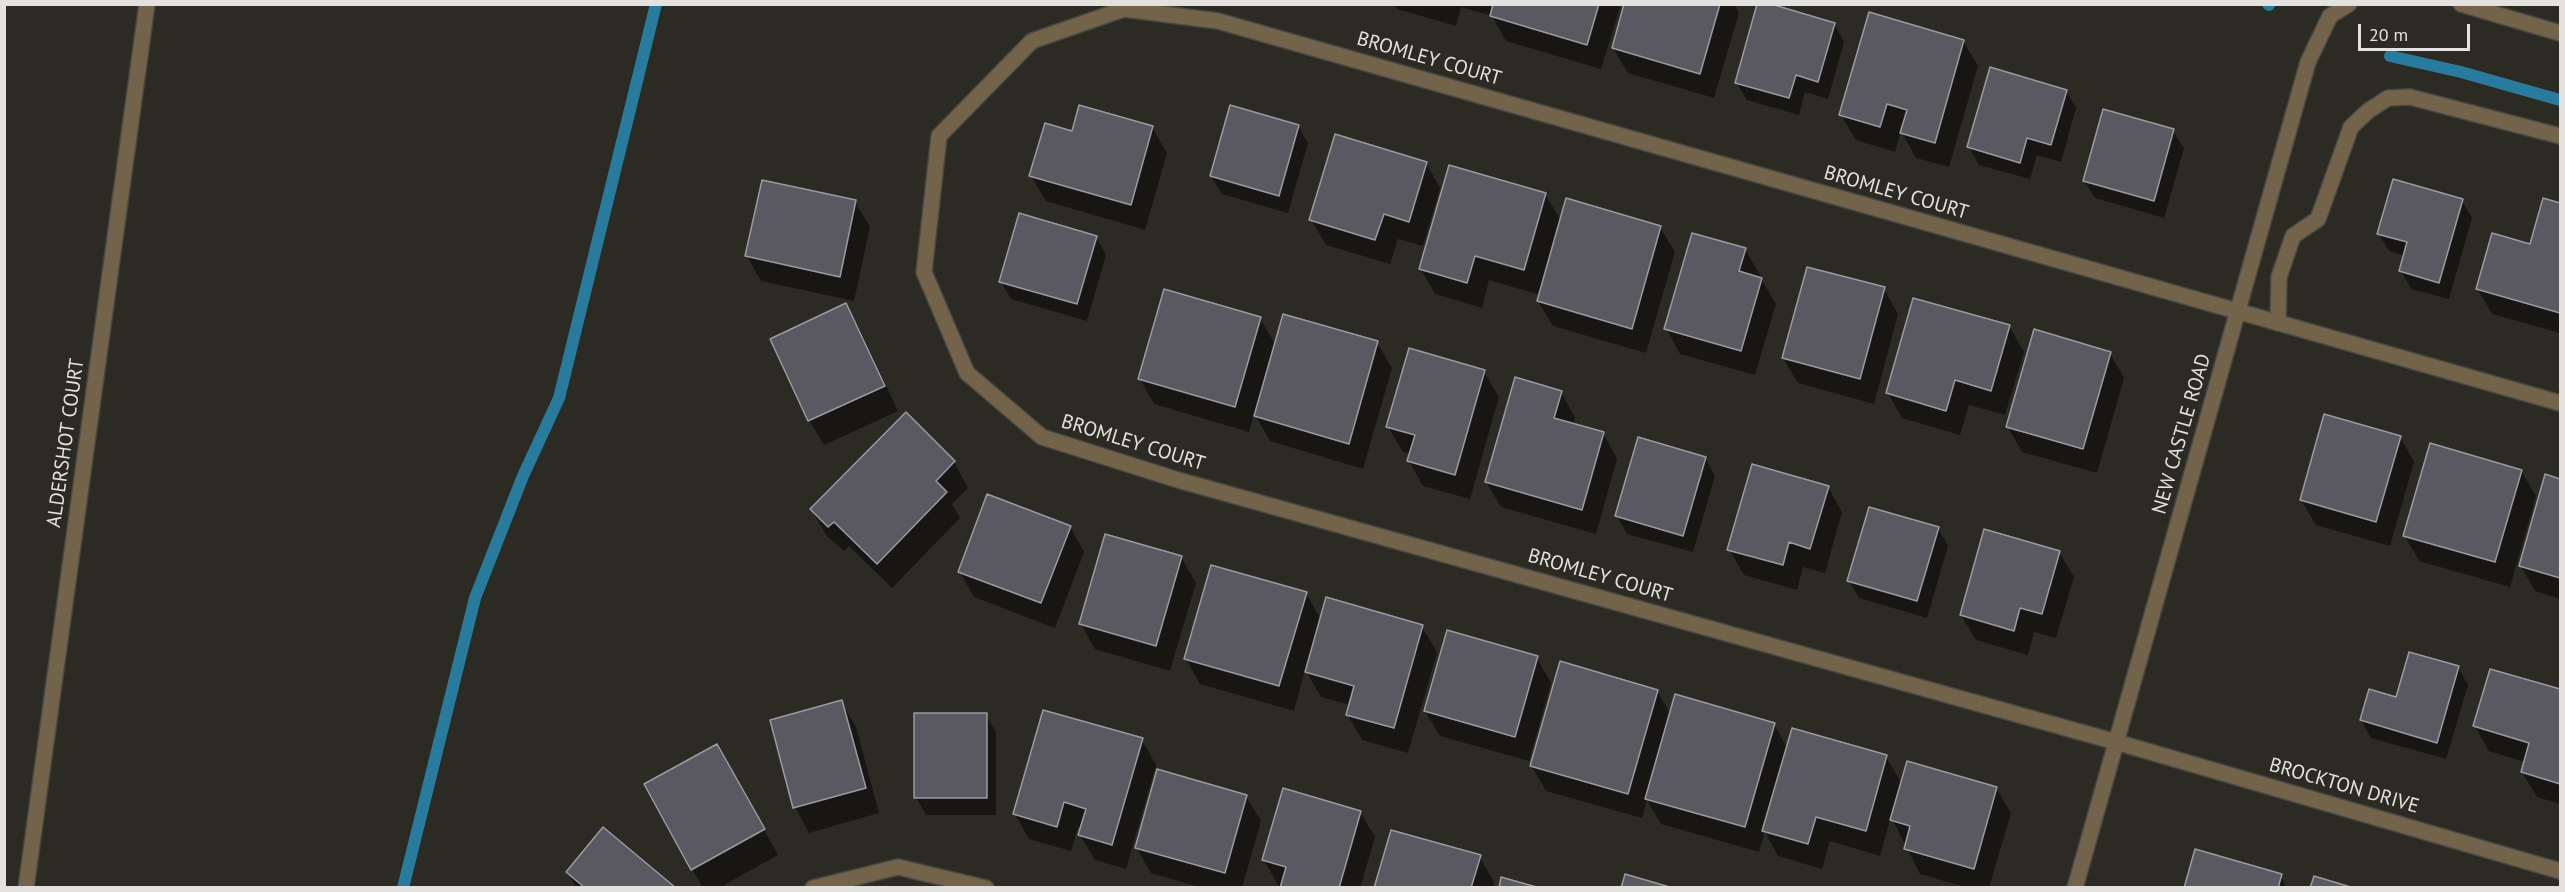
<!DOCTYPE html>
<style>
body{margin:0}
#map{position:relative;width:2565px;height:892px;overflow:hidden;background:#2b2a23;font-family:"PT Sans",sans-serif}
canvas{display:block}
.frame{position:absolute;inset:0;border:6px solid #e3e2de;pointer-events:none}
.scale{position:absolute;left:2358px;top:24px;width:112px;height:27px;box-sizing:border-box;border:3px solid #e3e2de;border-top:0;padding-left:8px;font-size:18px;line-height:21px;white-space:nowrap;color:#e3e2de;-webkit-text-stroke:4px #2b2a23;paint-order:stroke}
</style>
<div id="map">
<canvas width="2565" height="892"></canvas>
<div class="frame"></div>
<div class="scale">20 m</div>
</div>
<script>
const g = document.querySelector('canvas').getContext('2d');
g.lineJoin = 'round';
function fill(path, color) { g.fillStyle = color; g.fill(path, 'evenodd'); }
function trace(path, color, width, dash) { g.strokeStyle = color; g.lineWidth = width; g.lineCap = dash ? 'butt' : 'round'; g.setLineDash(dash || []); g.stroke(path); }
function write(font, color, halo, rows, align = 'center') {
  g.font = font + ' "PT Sans",sans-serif'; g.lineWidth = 4.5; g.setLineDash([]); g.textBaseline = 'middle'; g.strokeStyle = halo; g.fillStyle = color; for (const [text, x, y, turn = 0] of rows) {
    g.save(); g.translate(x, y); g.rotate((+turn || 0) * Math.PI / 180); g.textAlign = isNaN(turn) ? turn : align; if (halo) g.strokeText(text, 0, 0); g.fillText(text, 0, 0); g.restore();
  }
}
fill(new Path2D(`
 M 1394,4 L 1492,4 L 1489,15 L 1461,7 L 1456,26 L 1397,9 Z
 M 1495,4 L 1621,4 L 1601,69 L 1506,41 L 1492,16 Z
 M 1626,4 L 1734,4 L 1739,13 L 1714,98 L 1628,73 L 1613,48 Z
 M 1834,24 L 1844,42 L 1828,99 L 1805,92 L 1799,115 L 1747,100 L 1736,82 Z
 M 1963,41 L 1978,66 L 1949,167 L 1916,158 L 1901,131 L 1895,152 L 1856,140 L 1841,115 Z
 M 2066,91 L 2076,108 L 2061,162 L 2037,155 L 2030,179 L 1979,165 L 1969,147 Z
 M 1298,126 L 1308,143 L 1288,213 L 1222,194 L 1211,176 Z
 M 1152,127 L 1167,153 L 1145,230 L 1046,201 L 1031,176 Z
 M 2173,131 L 2184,148 L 2164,218 L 2095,198 L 2084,180 Z
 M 1426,163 L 1440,188 L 1423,246 L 1398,239 L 1390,264 L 1326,245 L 1311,220 Z
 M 1545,194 L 1561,221 L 1660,227 L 1675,252 L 1646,353 L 1553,326 L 1538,301 L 1540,295 L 1489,280 L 1482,308 L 1435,294 L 1421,269 Z
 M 2544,200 L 2560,204 L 2560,333 L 2492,314 L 2477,288 L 2531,245 Z
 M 2462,201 L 2472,218 L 2449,299 L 2411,289 L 2401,271 L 2405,256 L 2389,251 L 2379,234 Z
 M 855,202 L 870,227 L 854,301 L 761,281 L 747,256 Z
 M 1096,237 L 1106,255 L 1087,321 L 1011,299 L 1001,282 Z
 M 1745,249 L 1760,275 L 1759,278 L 1761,279 L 1776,304 L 1755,375 L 1680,354 L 1666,328 Z
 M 1884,289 L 1898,314 L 1874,404 L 1798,383 L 1783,358 Z
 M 846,305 L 860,330 L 898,411 L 824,445 L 809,420 Z
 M 1260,318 L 1276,346 L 1377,343 L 1392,368 L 1363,469 L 1270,441 L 1254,413 L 1249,432 L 1154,404 L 1140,379 Z
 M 2009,326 L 2024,352 L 2005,415 L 1969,405 L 1960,435 L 1902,418 L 1888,393 Z
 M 2110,353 L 2124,378 L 2097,473 L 2022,452 L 2007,426 Z
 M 1484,372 L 1499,397 L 1470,499 L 1423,486 L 1409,461 L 1411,454 L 1403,452 L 1388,427 Z
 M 1561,392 L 1575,417 L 1573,425 L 1603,433 L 1617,459 L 1596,534 L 1501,507 L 1486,482 Z
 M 2400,437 L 2414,462 L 2390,546 L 2316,525 L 2301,500 Z
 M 1705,458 L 1715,476 L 1693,552 L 1627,534 L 1617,516 Z
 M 954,462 L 968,488 L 952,504 L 960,518 L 892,588 L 849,546 L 844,551 L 826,535 L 812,510 Z
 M 2521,471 L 2536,496 L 2510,587 L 2419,561 L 2405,536 Z
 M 2546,476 L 2560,480 L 2560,599 L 2535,591 L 2521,566 Z
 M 1828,487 L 1842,512 L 1825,573 L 1803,567 L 1797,590 L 1744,575 L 1729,549 Z
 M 1070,527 L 1084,552 L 1055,628 L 974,597 L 959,571 Z
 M 1938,528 L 1948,546 L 1927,618 L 1859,598 L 1849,581 Z
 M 2059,552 L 2074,577 L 2056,638 L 2034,632 L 2028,655 L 1976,640 L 1961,615 Z
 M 1181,557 L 1196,583 L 1170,671 L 1095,649 L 1081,624 Z
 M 1306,593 L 1321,620 L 1422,627 L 1437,652 L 1408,753 L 1362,740 L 1347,714 L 1350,705 L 1321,697 L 1305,669 L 1294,711 L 1200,684 L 1186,659 Z
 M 1537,658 L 1551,683 L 1529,761 L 1440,736 L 1425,711 Z
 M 2458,667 L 2468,685 L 2446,759 L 2371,738 L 2361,720 L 2397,699 Z
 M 2491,671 L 2560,691 L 2560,804 L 2537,797 L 2522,772 L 2525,762 L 2489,751 L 2475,726 Z
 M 1657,691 L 1671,715 L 1774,724 L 1787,748 L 1886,757 L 1902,784 L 1996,788 L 2011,813 L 1989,888 L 1969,888 L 1920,874 L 1891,817 L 1880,856 L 1830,841 L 1822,869 L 1778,856 L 1765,832 L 1759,852 L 1661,824 L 1647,800 L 1642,818 L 1546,791 L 1531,765 Z
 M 841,702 L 856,727 L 879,813 L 809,833 L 795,807 Z
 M 986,715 L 996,732 L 996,815 L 926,815 L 916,797 Z
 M 1142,740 L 1156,765 L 1126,869 L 1095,860 L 1080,835 L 1082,828 L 1078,827 L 1071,851 L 1029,839 L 1015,814 Z
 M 731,771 L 778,855 L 719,888 L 703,888 L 692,869 Z
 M 1246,796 L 1261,821 L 1242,888 L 1203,888 L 1151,873 L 1136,847 Z
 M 1360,812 L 1375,837 L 1360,888 L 1281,888 L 1278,885 L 1264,860 Z
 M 1480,857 L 1494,882 L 1493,888 L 1376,888 Z
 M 568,872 L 674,888 L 576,888 Z
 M 2281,876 L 2287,888 L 2185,888 Z`), '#0007');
trace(new Path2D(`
 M 2268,4 L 2269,5
 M 2390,56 L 2461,72 L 2560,100
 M 403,888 L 475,598 L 523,476 L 559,398 L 656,4`), '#297b9d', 12);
const building = new Path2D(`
 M 1493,4 L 1599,4 L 1587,45 L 1490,16 Z
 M 1624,4 L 1720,4 L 1700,74 L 1612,48 Z
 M 1757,4 L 1771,4 L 1835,23 L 1818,82 L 1796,75 L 1789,98 L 1735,83 Z
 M 1869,12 L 1964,40 L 1935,143 L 1900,133 L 1907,110 L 1887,104 L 1880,127 L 1839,115 Z
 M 1990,67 L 2067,90 L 2051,145 L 2027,138 L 2020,163 L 1967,147 Z
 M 1079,105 L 1153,126 L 1131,205 L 1029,176 L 1045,123 L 1072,131 Z
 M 1230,105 L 1299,125 L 1279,196 L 1210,176 Z
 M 2103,109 L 2174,129 L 2154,201 L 2083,181 Z
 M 1335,134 L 1427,162 L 1409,222 L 1384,214 L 1375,240 L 1309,220 Z
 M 1449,165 L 1546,193 L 1524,270 L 1475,256 L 1467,283 L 1419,269 Z
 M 2393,179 L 2463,199 L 2439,283 L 2399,271 L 2407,242 L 2377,234 Z
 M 762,180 L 856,200 L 840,277 L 745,256 Z
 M 1566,198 L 1661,226 L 1632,329 L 1537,301 Z
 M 2543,198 L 2560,203 L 2560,313 L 2476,289 L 2492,233 L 2530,244 Z
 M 1019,213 L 1097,236 L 1077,304 L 999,282 Z
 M 1692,233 L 1746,248 L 1739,271 L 1762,278 L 1741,351 L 1664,329 Z
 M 1807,267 L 1885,287 L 1860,379 L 1782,358 Z
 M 1164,289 L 1261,317 L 1235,407 L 1138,379 Z
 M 1913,298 L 2010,325 L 1991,391 L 1955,380 L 1946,411 L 1886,393 Z
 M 846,303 L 885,386 L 808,421 L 770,339 Z
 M 1283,314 L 1378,341 L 1349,444 L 1254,416 Z
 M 2034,329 L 2111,352 L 2083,449 L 2006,427 Z
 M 1409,348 L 1485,370 L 1455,475 L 1407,461 L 1415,435 L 1386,427 Z
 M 1515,377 L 1562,391 L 1554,418 L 1604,432 L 1582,510 L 1485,482 Z
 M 906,412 L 955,461 L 936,481 L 947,492 L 877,564 L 834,522 L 828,527 L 810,509 Z
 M 2324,414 L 2401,436 L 2376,522 L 2300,500 Z
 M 1638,437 L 1706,457 L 1683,536 L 1615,516 Z
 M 2430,443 L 2522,470 L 2495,562 L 2403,536 Z
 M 1752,464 L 1829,486 L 1810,549 L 1789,542 L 1783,565 L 1727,550 Z
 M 2545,474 L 2560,479 L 2560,578 L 2519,566 Z
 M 987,494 L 1071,526 L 1041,603 L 958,572 Z
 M 1869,507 L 1939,527 L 1917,601 L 1847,581 Z
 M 1984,529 L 2060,551 L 2042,614 L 2020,608 L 2014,631 L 1960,615 Z
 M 1105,534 L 1182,556 L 1156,646 L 1079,624 Z
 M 1211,565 L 1307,592 L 1279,686 L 1184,659 Z
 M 1326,597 L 1423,625 L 1394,728 L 1346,715 L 1354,686 L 1305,672 Z
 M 1447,630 L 1538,656 L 1515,737 L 1424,711 Z
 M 2409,652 L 2459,666 L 2437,743 L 2360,720 L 2369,689 L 2396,697 Z
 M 1560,661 L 1658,690 L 1628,794 L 1530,766 Z
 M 2490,669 L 2560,689 L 2560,784 L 2521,772 L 2529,743 L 2473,726 Z
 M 1675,694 L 1775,723 L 1745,827 L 1645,799 Z
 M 842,700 L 866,788 L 793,808 L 770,720 Z
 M 1043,710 L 1143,738 L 1112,845 L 1078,835 L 1086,809 L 1064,802 L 1057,827 L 1013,814 Z
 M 914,713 L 987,713 L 987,798 L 914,798 Z
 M 1792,728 L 1887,755 L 1866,831 L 1816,817 L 1808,844 L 1762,831 Z
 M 717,744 L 765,829 L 691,870 L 644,784 Z
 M 1907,761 L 1997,787 L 1974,869 L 1904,849 L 1910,826 L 1890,820 Z
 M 1157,769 L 1247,795 L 1225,873 L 1135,848 Z
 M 1283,788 L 1361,811 L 1339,888 L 1280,888 L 1286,867 L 1262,860 Z
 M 603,827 L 676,888 L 585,888 L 566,872 Z
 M 1391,830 L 1481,855 L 1471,888 L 1374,888 Z
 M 2195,849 L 2282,874 L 2278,888 L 2184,888 Z
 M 1625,874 L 1673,888 L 1621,888 Z
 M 2314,876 L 2354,888 L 2310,888 Z
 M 1501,877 L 1540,888 L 1499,888 Z`);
fill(building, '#5a5961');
trace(building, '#9b9aa2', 1.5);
const service = new Path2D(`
 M 2278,323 L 2279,277 L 2293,236 L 2318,219 L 2351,127 L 2368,111 L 2388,98 L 2410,97 L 2560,136`);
const minor = new Path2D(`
 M 2461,4 L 2560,33
 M 2560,403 L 1218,21 L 1124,9 L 1032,41 L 939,136 L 924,272 L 967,373 L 1042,437 L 1178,480 L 2116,742 L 2560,871
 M 26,888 L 147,4
 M 813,888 L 898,867 L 986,888
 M 2075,888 L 2308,62 L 2330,16 L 2349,4`);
trace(service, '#484741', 18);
trace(minor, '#484741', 18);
trace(service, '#73634b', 15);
trace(minor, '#73634b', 15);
write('20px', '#e3e2de', '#2b2a23', [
 ["BROMLEY COURT",1429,59,16],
 ["BROMLEY COURT",1896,193,16],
 ["NEW CASTLE ROAD",2182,434,-74],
 ["ALDERSHOT COURT",66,443,-82],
 ["BROMLEY COURT",1133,443,17],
 ["BROMLEY COURT",1600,576,16],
 ["BROCKTON DRIVE",2344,786,16]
]);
</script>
